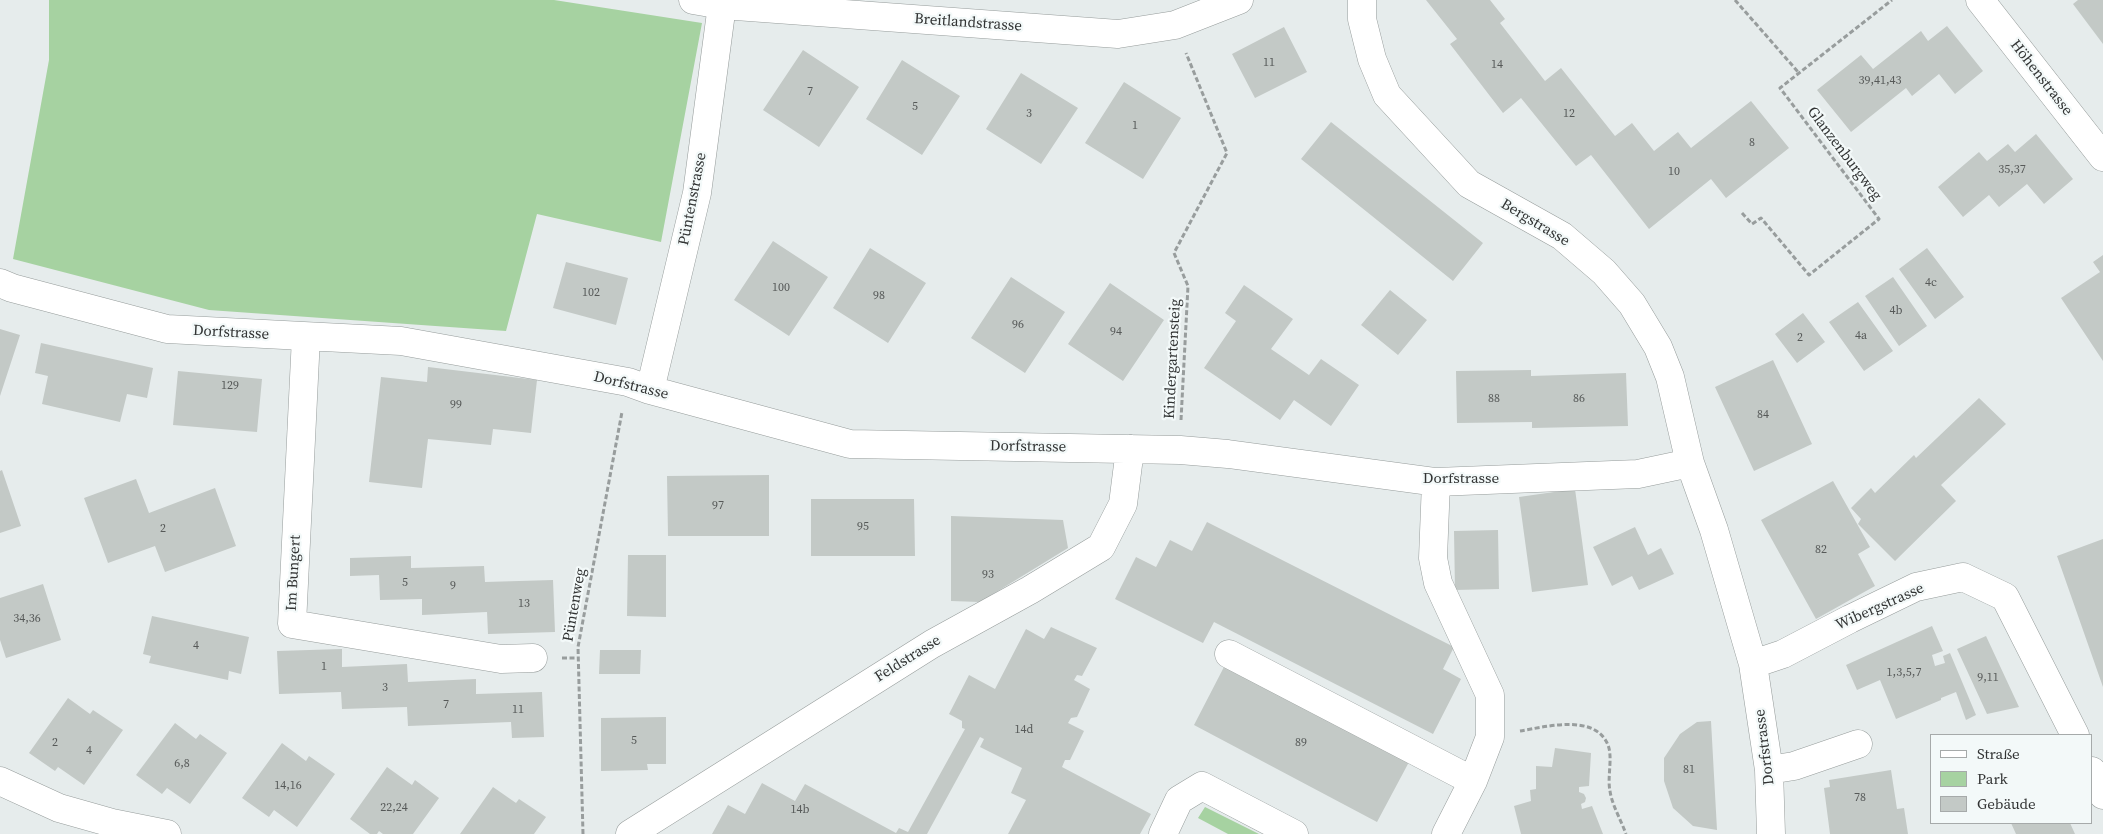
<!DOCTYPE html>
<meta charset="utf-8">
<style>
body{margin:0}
#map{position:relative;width:2103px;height:834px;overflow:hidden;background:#e6ecec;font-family:"Source Serif 4",serif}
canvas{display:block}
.legend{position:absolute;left:1930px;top:734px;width:162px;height:90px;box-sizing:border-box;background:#f3f9f9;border:1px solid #a6aaaa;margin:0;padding:6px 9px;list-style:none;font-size:15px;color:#323434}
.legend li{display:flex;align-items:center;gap:10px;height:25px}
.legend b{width:25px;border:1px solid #a6aaaa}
</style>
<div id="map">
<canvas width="2103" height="834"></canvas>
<ul class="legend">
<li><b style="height:6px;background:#fff"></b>Straße</li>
<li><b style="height:14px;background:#a6d2a1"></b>Park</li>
<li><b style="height:14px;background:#c3c9c6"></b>Gebäude</li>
</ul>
</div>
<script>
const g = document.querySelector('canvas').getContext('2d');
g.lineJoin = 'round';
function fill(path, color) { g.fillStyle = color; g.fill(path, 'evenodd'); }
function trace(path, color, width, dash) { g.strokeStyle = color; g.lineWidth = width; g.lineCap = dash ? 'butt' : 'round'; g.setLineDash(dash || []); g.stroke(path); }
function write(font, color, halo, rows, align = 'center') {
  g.font = font + ' "Source Serif 4",serif'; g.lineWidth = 4.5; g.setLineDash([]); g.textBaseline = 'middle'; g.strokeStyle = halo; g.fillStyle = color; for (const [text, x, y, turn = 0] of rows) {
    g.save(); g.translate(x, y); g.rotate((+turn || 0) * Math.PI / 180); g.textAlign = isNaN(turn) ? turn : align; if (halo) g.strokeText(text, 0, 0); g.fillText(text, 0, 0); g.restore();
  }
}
fill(new Path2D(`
 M 49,0 L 554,0 L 702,23 L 661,242 L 537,214 L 506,331 L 209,310 L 13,259 L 49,60 Z
 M 1205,807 L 1259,834 L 1228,834 L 1198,818 Z`), '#a6d2a1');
fill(new Path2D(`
 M 1426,0 L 1490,0 L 1505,19 L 1500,23 L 1545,81 L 1561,68 L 1615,136 L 1632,123 L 1654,151 L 1678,132 L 1691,148 L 1751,101 L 1789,148 L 1726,198 L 1711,179 L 1649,229 L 1591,155 L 1576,166 L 1521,98 L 1503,113 L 1450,44 L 1457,39 Z
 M 2078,0 L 2103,0 L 2103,44 L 2073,4 Z
 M 1947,26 L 1983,71 L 1955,94 L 1939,74 L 1912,96 L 1906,88 L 1851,132 L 1817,90 L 1861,55 L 1873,69 L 1921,31 L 1928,41 Z
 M 1284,27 L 1307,72 L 1255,98 L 1232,54 Z
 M 803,50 L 859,87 L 819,147 L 763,110 Z
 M 902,60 L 960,96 L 922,155 L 866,119 Z
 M 1021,73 L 1078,108 L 1041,164 L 986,129 Z
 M 1124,82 L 1181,118 L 1143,179 L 1085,143 Z
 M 1331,122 L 1483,243 L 1453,281 L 1301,159 Z
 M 2036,134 L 2073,179 L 2044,204 L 2027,184 L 1999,207 L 1989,195 L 1963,217 L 1938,187 L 1979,152 L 1987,161 L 2008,144 L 2015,152 Z
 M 773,241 L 828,277 L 789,336 L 734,300 Z
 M 870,248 L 926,283 L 888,343 L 833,308 Z
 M 1927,248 L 1964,297 L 1935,319 L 1899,269 Z
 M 2103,255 L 2103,361 L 2061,298 L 2100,272 L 2093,262 Z
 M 566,262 L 628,278 L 616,325 L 553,308 Z
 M 1011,277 L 1065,312 L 1025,373 L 971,338 Z
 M 1893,277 L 1927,326 L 1899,346 L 1865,296 Z
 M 1110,283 L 1164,320 L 1123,381 L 1068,344 Z
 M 1244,285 L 1293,319 L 1271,349 L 1309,375 L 1321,359 L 1359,385 L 1331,426 L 1294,400 L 1280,420 L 1204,368 L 1236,321 L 1225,313 Z
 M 1390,290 L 1427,320 L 1398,355 L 1361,325 Z
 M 1858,302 L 1893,351 L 1864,371 L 1829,322 Z
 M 1803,313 L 1825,342 L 1797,363 L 1775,334 Z
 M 0,329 L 20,335 L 0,396 Z
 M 41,343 L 153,368 L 147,398 L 127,394 L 120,422 L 42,404 L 48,376 L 35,373 Z
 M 1773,360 L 1812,444 L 1754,471 L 1715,387 Z
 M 428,367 L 537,380 L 531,433 L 493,429 L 491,445 L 428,439 L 422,488 L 369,482 L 381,377 L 427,382 Z
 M 1531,370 L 1531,376 L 1626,373 L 1628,426 L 1532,428 L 1532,422 L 1457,423 L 1456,371 Z
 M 178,371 L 262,379 L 257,432 L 173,425 Z
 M 1979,398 L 2006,424 L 1941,485 L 1956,501 L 1895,561 L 1858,524 L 1861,519 L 1851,508 L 1871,488 L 1875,493 L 1914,455 L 1916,458 Z
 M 2,470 L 21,526 L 0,533 L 0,471 Z
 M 769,475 L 769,536 L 668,536 L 667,476 Z
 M 136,479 L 149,513 L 215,488 L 236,546 L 165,572 L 155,546 L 108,563 L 84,498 Z
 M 1833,481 L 1870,547 L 1858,554 L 1875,586 L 1816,619 L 1761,520 Z
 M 1575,489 L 1588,585 L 1532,592 L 1519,497 Z
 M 811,499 L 914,499 L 915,556 L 811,556 Z
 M 951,516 L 1063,520 L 1068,548 L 980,602 L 951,601 Z
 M 1207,522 L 1454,647 L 1443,669 L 1461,679 L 1433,734 L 1214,622 L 1203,643 L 1115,599 L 1136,557 L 1156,567 L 1170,540 L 1192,551 Z
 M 1635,527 L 1648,555 L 1661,548 L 1674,574 L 1639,590 L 1632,576 L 1612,586 L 1593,547 Z
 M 1498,530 L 1499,589 L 1455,590 L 1454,531 Z
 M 2103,539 L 2103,687 L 2057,556 Z
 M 628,555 L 666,555 L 666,617 L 627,616 Z
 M 411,556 L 411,568 L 484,566 L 485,582 L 553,580 L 555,632 L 488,634 L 487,612 L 422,615 L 422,599 L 380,600 L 379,575 L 350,576 L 350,558 Z
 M 43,584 L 61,640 L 6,658 L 0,640 L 0,598 Z
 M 152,616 L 249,637 L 241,674 L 229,671 L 228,680 L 149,663 L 151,656 L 143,654 Z
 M 1932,626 L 1943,651 L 1932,655 L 1935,666 L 1945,663 L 1943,656 L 1950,653 L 1976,715 L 1966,720 L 1956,692 L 1941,698 L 1941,700 L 1896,719 L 1880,680 L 1857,690 L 1846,665 Z
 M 1051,627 L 1097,648 L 1082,676 L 1077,675 L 1074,680 L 1090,689 L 1077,717 L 1071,718 L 1068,723 L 1084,731 L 1070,760 L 1065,760 L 1062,767 L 1151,814 L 1140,834 L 1008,834 L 1026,800 L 1011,793 L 1022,768 L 980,747 L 984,739 L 980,737 L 927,834 L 712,834 L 728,805 L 745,814 L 762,783 L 795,801 L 805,784 L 896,833 L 899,828 L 908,832 L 965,729 L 962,728 L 962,721 L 949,714 L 969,675 L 995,689 L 1026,629 L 1044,639 Z
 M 1986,636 L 2019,707 L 1987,714 L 1957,649 Z
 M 342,649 L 342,667 L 407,664 L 408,682 L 476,679 L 476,694 L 542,692 L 544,737 L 512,738 L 511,722 L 408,726 L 407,707 L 342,709 L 341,692 L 279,694 L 277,651 Z
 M 600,650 L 641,650 L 640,674 L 599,674 Z
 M 1225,665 L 1409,762 L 1377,822 L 1194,725 Z
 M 68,698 L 90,714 L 93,710 L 123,730 L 84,785 L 58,767 L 55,771 L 29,753 Z
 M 666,717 L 666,764 L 647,764 L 648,770 L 601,771 L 601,718 Z
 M 1711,721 L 1717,830 L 1693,826 L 1673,808 L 1664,781 L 1664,758 L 1680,734 L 1697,722 Z
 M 175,723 L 196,739 L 200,734 L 227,753 L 190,804 L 167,788 L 162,794 L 136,775 Z
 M 282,743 L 306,761 L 309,756 L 335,774 L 297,827 L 274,810 L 269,817 L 242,798 Z
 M 1555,748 L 1591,753 L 1589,786 L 1579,787 L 1579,792 L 1584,794 L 1586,798 L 1585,802 L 1581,804 L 1582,809 L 1592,806 L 1603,834 L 1521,834 L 1514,806 L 1531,801 L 1530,790 L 1536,789 L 1536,766 L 1552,767 Z
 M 387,767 L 412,785 L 415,780 L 439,798 L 413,834 L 383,834 L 379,831 L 377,834 L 370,834 L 350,819 Z
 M 1891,770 L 1897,809 L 1904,808 L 1908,834 L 1830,834 L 1824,788 L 1830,787 L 1829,780 Z
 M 493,787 L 516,803 L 519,799 L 546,817 L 534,834 L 460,834 Z
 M 2011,823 L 2070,823 L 2075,834 L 2016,834 Z`), '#c3c9c6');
const minor = new Path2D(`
 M 693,0 L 722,5 L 1118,34 L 1175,25 L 1239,0
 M 1362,0 L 1362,19 L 1372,59 L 1387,95 L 1469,184 L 1562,236 L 1604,272 L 1632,304 L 1658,347 L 1670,377 L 1690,463 L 1714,530 L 1753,664 L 1769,770 L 1771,834
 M 1980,0 L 2103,157
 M 0,283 L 12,288 L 167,329 L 401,341 L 628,382 L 650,390 L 850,444 L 1180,450 L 1228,454 L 1436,482 L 1638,474 L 1690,463
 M 306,337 L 292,624 L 501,659 L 533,658
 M 650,390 L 697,193 L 722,5
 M 1436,482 L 1433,558 L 1438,583 L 1490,695 L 1490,737 L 1473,781 L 1446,834
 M 1229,654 L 1473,781
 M 1753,664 L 1783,654 L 1850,619 L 1916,587 L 1963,577 L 2005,597 L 2075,735
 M 1769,770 L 1794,766 L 1858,744
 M 2092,771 L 2103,795
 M 0,781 L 59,808 L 112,823 L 167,834
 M 630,834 L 932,644 L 1030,590 L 1101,547 L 1123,504 L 1130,449
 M 1163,834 L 1179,800 L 1202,786 L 1294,834`);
trace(minor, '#969c9b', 29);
trace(new Path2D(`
 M 1735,0 L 1799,73
 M 1742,213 L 1752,224 L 1761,218 L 1809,275 L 1879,219 L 1780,88 L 1892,0
 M 1181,420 L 1188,286 L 1174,253 L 1227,153 L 1186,53
 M 562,658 L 579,658
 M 1520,731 C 1545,727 1595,713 1608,745 C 1613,758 1607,777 1610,791 C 1612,805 1621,820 1626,834
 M 583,834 L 578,647 L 622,412`), '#989d9d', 3, [5, 2.5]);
trace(minor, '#fff', 28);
write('12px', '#565958', null, [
 ["11",1269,63],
 ["14",1497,65],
 ["39,41,43",1880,81],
 ["7",810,92],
 ["5",915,107],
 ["3",1029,114],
 ["12",1569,114],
 ["1",1135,126],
 ["8",1752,143],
 ["35,37",2012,170],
 ["10",1674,172],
 ["4c",1931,283],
 ["100",781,288],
 ["102",591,293],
 ["98",879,296],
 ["4b",1896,311],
 ["96",1018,325],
 ["94",1116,332],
 ["4a",1861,336],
 ["2",1800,338],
 ["129",230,386],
 ["88",1494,399],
 ["86",1579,399],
 ["99",456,405],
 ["84",1763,415],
 ["97",718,506],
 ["95",863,527],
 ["2",163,529],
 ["82",1821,550],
 ["93",988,575],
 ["5",405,583],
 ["9",453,586],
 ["13",524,604],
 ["34,36",27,619],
 ["4",196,646],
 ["1",324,667],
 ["1,3,5,7",1904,673],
 ["9,11",1988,678],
 ["3",385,688],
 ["7",446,705],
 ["11",518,710],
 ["14d",1024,730],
 ["5",634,741],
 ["2",55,743],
 ["89",1301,743],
 ["4",89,751],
 ["6,8",182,764],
 ["81",1689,770],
 ["14,16",288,786],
 ["78",1860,798],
 ["22,24",394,808],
 ["14b",800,810]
]);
write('15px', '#323434', '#f3f9f9', [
 ["Breitlandstrasse",968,23,4],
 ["Höhenstrasse",2041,78,52],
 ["Glanzenburgweg",1844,154,53],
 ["Püntenstrasse",693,199,-79],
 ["Bergstrasse",1535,223,31],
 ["Dorfstrasse",231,333,3],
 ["Kindergartensteig",1173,359,-87],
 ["Dorfstrasse",631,386,14],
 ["Dorfstrasse",1028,447,1],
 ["Dorfstrasse",1461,479],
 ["Im Bungert",294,573,-87],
 ["Püntenweg",575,605,-80],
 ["Wibergstrasse",1880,607,-24],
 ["Feldstrasse",908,659,-32],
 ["Dorfstrasse",1765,747,-97]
]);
</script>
